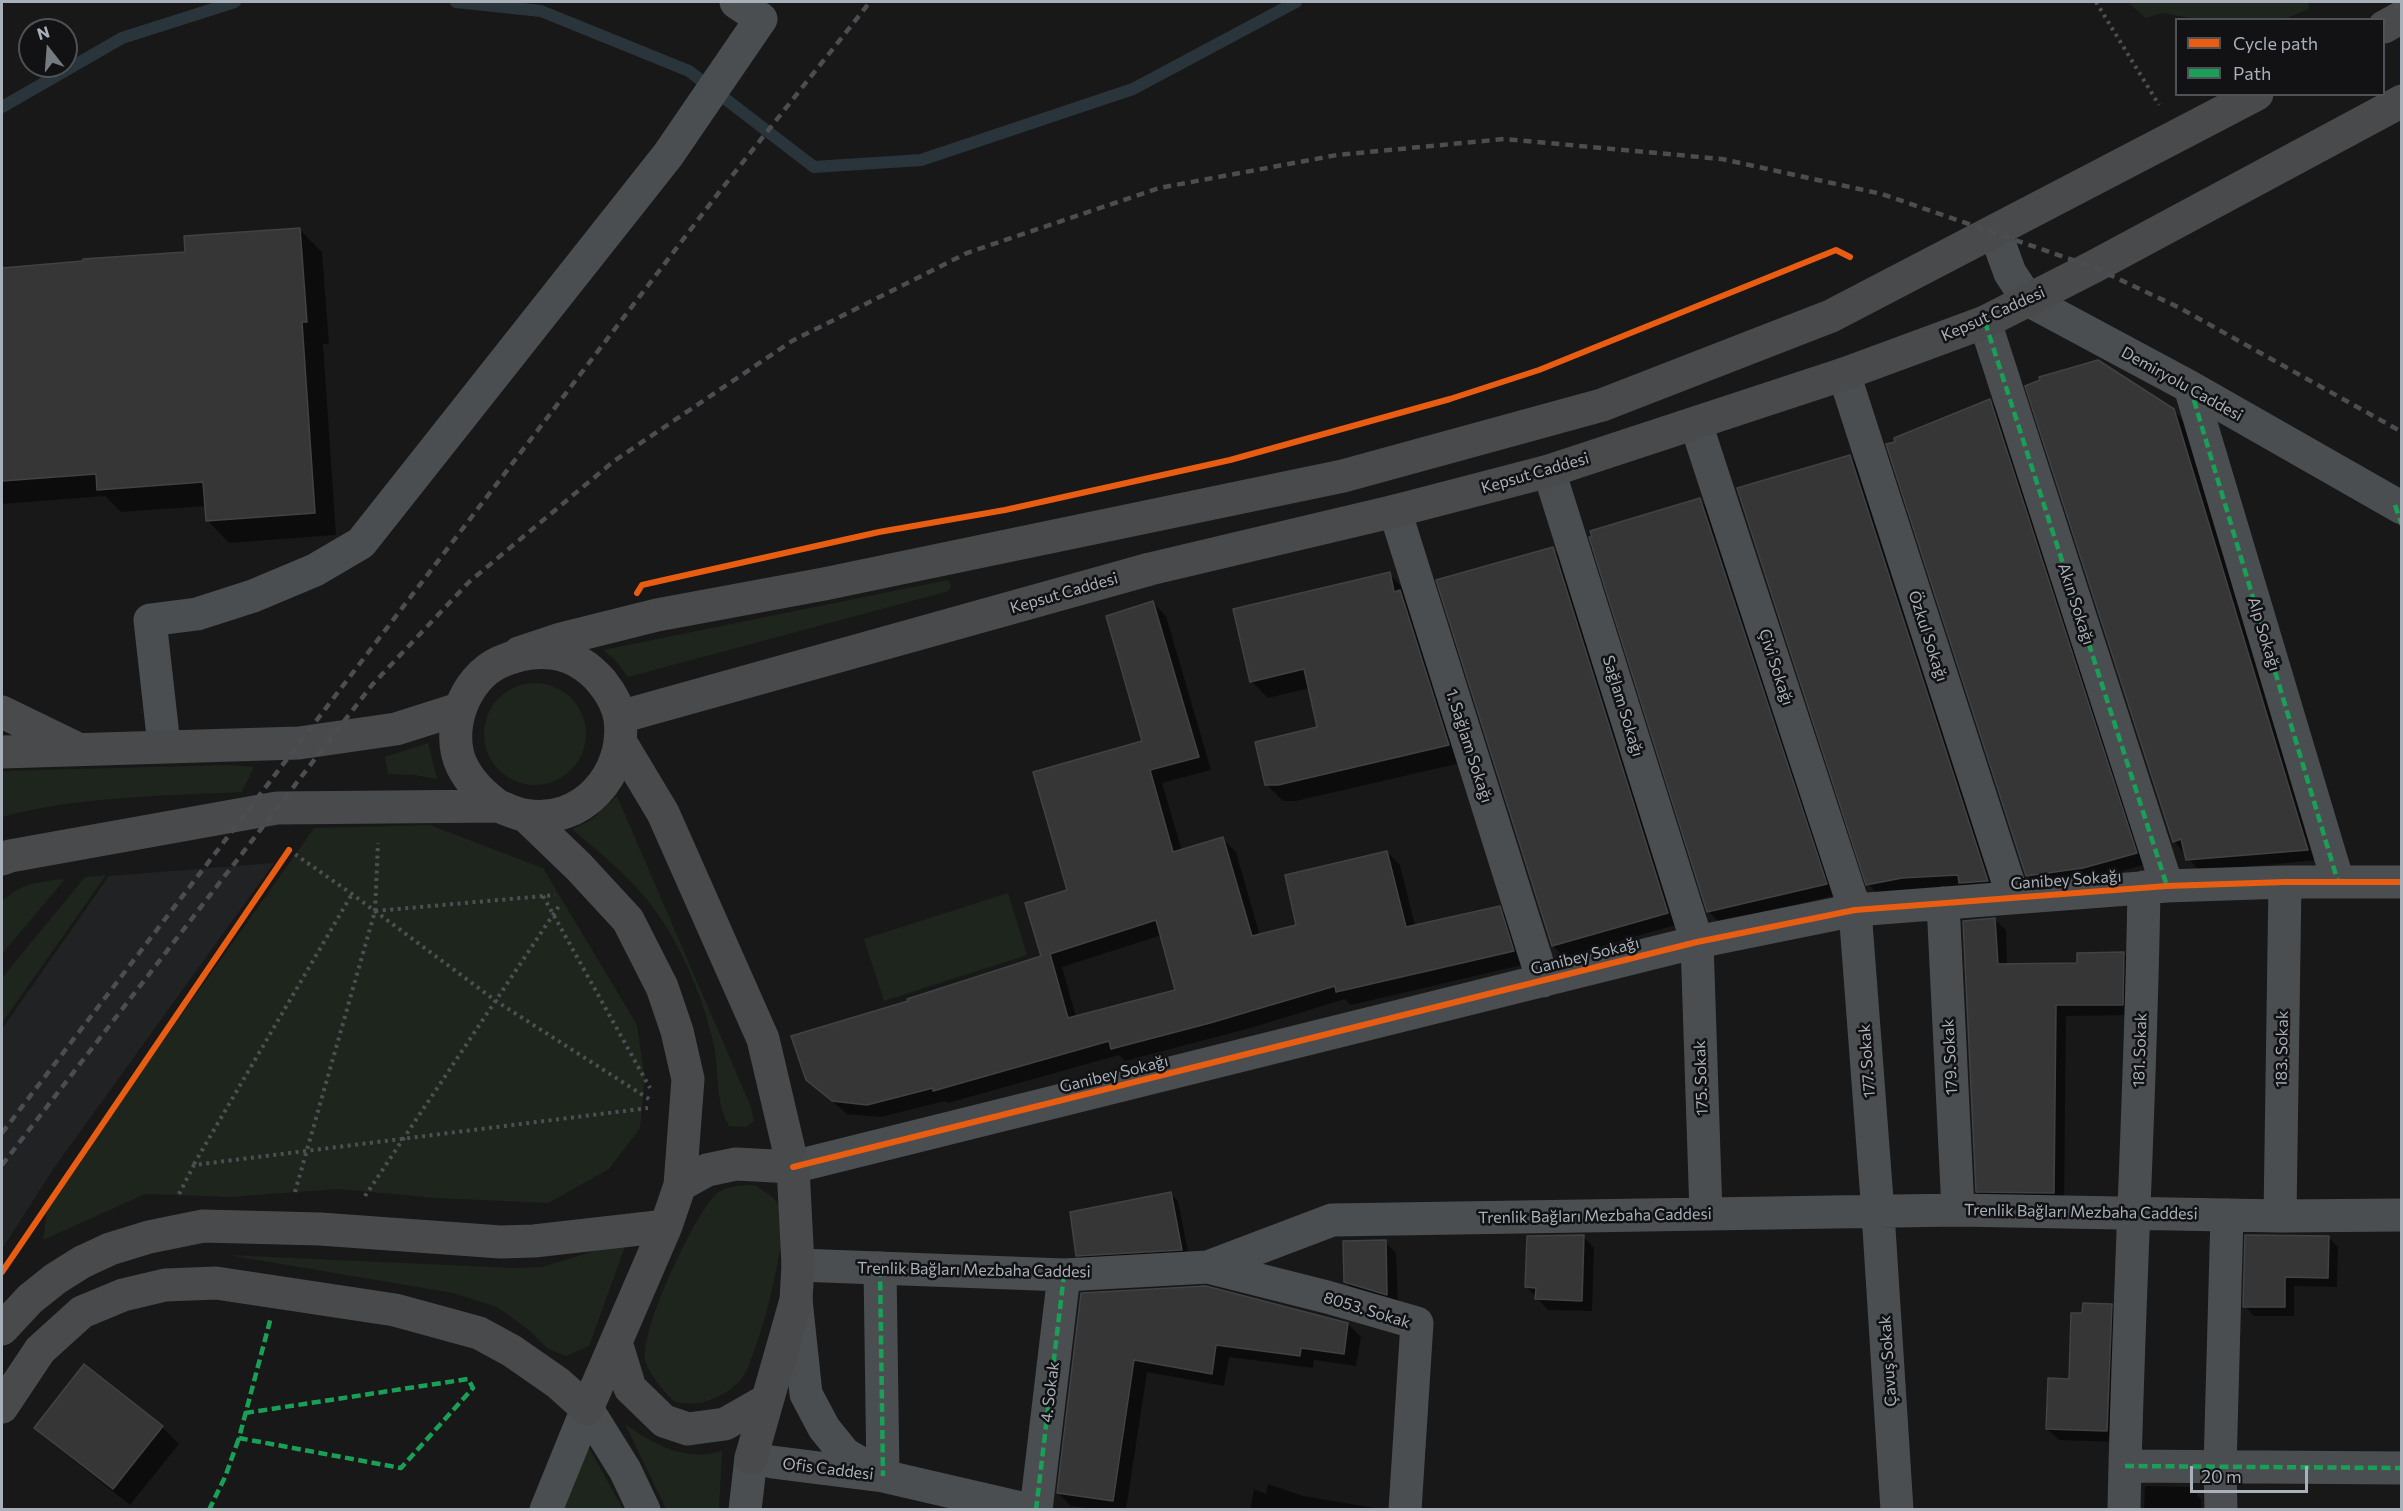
<!DOCTYPE html>
<meta charset="utf-8">
<style>
body{margin:0}
#map{position:relative;width:2403px;height:1511px;overflow:hidden;background:#181818;font-family:Commissioner,sans-serif}
canvas{display:block}
.frame{position:absolute;inset:0;border:3px solid #a8b0ba;pointer-events:none}
.legend{position:absolute;left:2175px;top:18px;width:210px;height:78px;box-sizing:border-box;background:#121214;border:2px solid #4e5156;margin:0;padding:8px 10px;list-style:none;font-size:18px;color:#a8b0ba}
.legend li{display:flex;align-items:center;gap:12px;height:30px}
.legend b{width:30px;border:2px solid #4e5156}
.north{position:absolute;left:18px;top:18px;width:60px;height:60px;box-sizing:border-box;background:#121214;border:2px solid #4e5156;border-radius:50%;rotate:343deg;font-size:16px;font-weight:700;line-height:24px;text-align:center;color:#a8b0ba}
.north::after{content:'';display:block;margin:auto;width:21px;height:27px;background:#767b81;clip-path:polygon(50% 0,100% 100%,50% 72%,0 100%)}
.scale{position:absolute;left:2190px;top:1466px;width:118px;height:27px;box-sizing:border-box;border:3px solid #a8b0ba;border-top:0;padding-left:8px;font-size:18px;line-height:21px;white-space:nowrap;color:#a8b0ba;-webkit-text-stroke:4px #121214;paint-order:stroke}
</style>
<div id="map">
<canvas width="2403" height="1511"></canvas>
<div class="frame"></div>
<ul class="legend">
<li><b style="height:8px;background:#e95d12"></b>Cycle path</li>
<li><b style="height:8px;background:#1a9f57"></b>Path</li>
</ul>
<div class="north">N</div>
<div class="scale">20 m</div>
</div>
<script>
const g = document.querySelector('canvas').getContext('2d');
g.lineJoin = 'round';
function fill(path, color) { g.fillStyle = color; g.fill(path, 'evenodd'); }
function trace(path, color, width, dash) { g.strokeStyle = color; g.lineWidth = width; g.lineCap = dash ? 'butt' : 'round'; g.setLineDash(dash || []); g.stroke(path); }
function write(font, color, halo, rows, align = 'center') {
  g.font = font + ' Commissioner,sans-serif'; g.lineWidth = 5; g.setLineDash([]); g.textBaseline = 'middle'; g.strokeStyle = halo; g.fillStyle = color; for (const [text, x, y, turn = 0] of rows) {
    g.save(); g.translate(x, y); g.rotate((+turn || 0) * Math.PI / 180); g.textAlign = isNaN(turn) ? turn : align; if (halo) g.strokeText(text, 0, 0); g.fillText(text, 0, 0); g.restore();
  }
}
fill(new Path2D(`
 M 274,863 L 54,1168 L 2,1249 L 2,1029 L 109,876 Z`), '#212224');
fill(new Path2D(`
 M 2127,2 L 2308,2 L 2309,9 L 2284,19 L 2197,19 L 2162,13 L 2146,18 Z
 M 948,580 L 951,586 L 949,591 L 628,677 L 616,661 L 603,650 Z
 M484 734a51 51 0 1 1 102 0a51 51 0 1 1-102 0Z
 M 428,743 L 437,779 L 414,775 L 388,774 L 385,757 Z
 M 227,765 L 254,767 L 242,792 C 161,796 80,796 2,817 L 2,771 Z
 M 617,796 L 751,1107 L 754,1121 L 746,1127 L 729,1126 C 715,1102 719,1073 714,1046 C 705,1003 684,952 659,916 C 637,882 602,855 572,829 L 591,820 Z
 M 430,825 L 543,868 L 637,1025 L 645,1079 L 640,1128 L 609,1169 L 548,1203 L 436,1198 L 338,1189 L 230,1197 L 145,1194 L 43,1240 L 48,1203 L 314,828 Z
 M 106,875 L 2,1023 L 2,978 L 85,877 Z
 M 65,879 L 2,954 L 2,902 C 17,884 43,881 65,879 Z
 M 1008,893 L 1027,955 L 884,1001 L 864,939 Z
 M 755,1185 L 774,1198 L 786,1218 C 778,1263 769,1312 753,1354 C 750,1361 748,1369 744,1375 C 732,1393 706,1406 685,1403 C 682,1403 679,1403 676,1402 C 668,1398 649,1373 646,1363 C 637,1335 694,1215 716,1194 C 725,1186 743,1185 755,1185 Z
 M 627,1241 L 589,1346 L 566,1356 L 548,1349 L 530,1331 L 497,1307 L 453,1293 L 228,1255 L 512,1268 L 542,1267 Z
 M 625,1424 C 655,1445 685,1462 722,1451 L 719,1509 L 666,1509 Z
 M 588,1446 L 623,1509 L 563,1510 Z`), '#1d251d');
fill(new Path2D(`
 M 300,230 L 322,252 L 329,344 L 323,344 L 336,535 L 229,543 L 207,520 L 206,506 L 121,512 L 105,496 L 2,504 L 2,269 L 186,254 Z
 M 1990,401 L 2001,412 L 2147,864 L 2095,879 L 2039,886 L 2027,875 Z
 M 2173,410 L 2185,422 L 2318,860 L 2199,871 L 2174,841 Z
 M 1850,456 L 1861,468 L 1998,892 L 1879,895 L 1868,884 Z
 M 1700,500 L 1711,511 L 1837,895 L 1719,922 L 1708,911 Z
 M 1553,549 L 1564,560 L 1679,924 L 1564,957 L 1553,946 Z
 M 1389,574 L 1406,591 L 1465,762 L 1296,801 L 1283,801 L 1266,784 L 1319,728 L 1310,688 L 1268,698 L 1251,681 Z
 M 1153,603 L 1166,616 L 1211,770 L 1162,783 L 1182,851 L 1223,839 L 1236,852 L 1260,936 L 1298,926 L 1387,852 L 1400,865 L 1415,926 L 1499,908 L 1512,921 L 1526,964 L 1351,1005 L 1345,999 L 1254,1027 L 1125,1061 L 1119,1055 L 948,1103 L 945,1101 L 881,1117 L 847,1114 L 808,1080 L 910,1002 L 1043,957 L 1069,891 L 1144,742 ZM 1162,935 L 1177,991 L 1076,1017 L 1062,967 Z
 M 1995,920 L 2006,930 L 2007,966 L 2078,964 L 2123,953 L 2134,964 L 2133,1015 L 2066,1016 L 2064,1203 L 1988,1202 L 1977,1191 Z
 M 1170,1193 L 1178,1201 L 1189,1257 L 1085,1263 L 1078,1255 Z
 M 1583,1236 L 1594,1248 L 1592,1311 L 1548,1310 L 1526,1286 Z
 M 2328,1237 L 2338,1247 L 2337,1287 L 2294,1286 L 2294,1316 L 2254,1316 L 2245,1306 Z
 M 1385,1242 L 1396,1253 L 1398,1305 L 1357,1293 L 1346,1282 Z
 M 1082,1294 L 1348,1324 L 1361,1337 L 1356,1366 L 1314,1360 L 1313,1368 L 1229,1357 L 1224,1386 L 1147,1372 L 1126,1510 L 1101,1510 L 1071,1506 L 1058,1493 Z
 M 2111,1305 L 2122,1317 L 2118,1442 L 2059,1440 L 2047,1429 L 2070,1380 L 2083,1315 Z
 M 36,1427 L 162,1427 L 179,1444 L 130,1505 L 53,1444 Z
 M 1268,1484 L 1303,1496 L 1387,1510 L 1250,1510 L 1254,1489 L 1266,1494 Z
 M 2145,1486 L 2190,1487 L 2201,1499 L 2201,1510 L 2144,1510 Z`), '#0007');
trace(new Path2D(`
 M 456,2 L 541,11 L 689,71 L 814,167 L 921,160 L 1133,89 L 1296,2
 M 2,107 L 122,38 L 235,2`), '#2a353b', 12);
const building = new Path2D(`
 M 300,228 L 307,322 L 302,322 L 315,513 L 206,521 L 203,482 L 97,490 L 96,474 L 2,481 L 2,268 L 83,261 L 83,259 L 185,252 L 184,236 Z
 M 2098,360 L 2174,409 L 2308,850 L 2186,860 L 2181,839 L 2173,842 L 2025,386 L 2040,380 L 2039,377 Z
 M 1990,399 L 2137,853 L 2083,868 L 2026,876 L 1886,444 L 1895,442 L 1894,438 Z
 M 1850,455 L 1988,881 L 1959,883 L 1958,875 L 1902,878 L 1866,885 L 1737,488 Z
 M 1700,498 L 1827,884 L 1707,912 L 1589,537 L 1592,537 L 1590,531 Z
 M 1553,547 L 1668,913 L 1552,946 L 1436,580 Z
 M 1390,572 L 1394,592 L 1400,590 L 1449,745 L 1278,785 L 1265,785 L 1255,742 L 1317,727 L 1304,669 L 1250,682 L 1233,609 Z
 M 1153,601 L 1199,757 L 1150,770 L 1173,852 L 1223,837 L 1252,936 L 1296,925 L 1285,875 L 1387,851 L 1406,927 L 1500,906 L 1514,951 L 1336,992 L 1335,986 L 1210,1023 L 1111,1049 L 1109,1041 L 933,1091 L 933,1088 L 867,1105 L 832,1101 L 806,1080 L 791,1036 L 908,1001 L 907,999 L 1041,956 L 1025,903 L 1067,890 L 1033,772 L 1142,741 L 1106,616 ZM 1156,920 L 1175,990 L 1068,1018 L 1050,954 Z
 M 1995,918 L 1998,964 L 2077,963 L 2077,953 L 2124,952 L 2123,1005 L 2056,1005 L 2054,1193 L 1976,1192 L 1963,921 Z
 M 1171,1192 L 1182,1250 L 1076,1256 L 1070,1212 Z
 M 1584,1235 L 1582,1301 L 1535,1299 L 1536,1288 L 1525,1287 L 1527,1236 Z
 M 2245,1235 L 2329,1236 L 2328,1278 L 2285,1277 L 2285,1307 L 2243,1307 Z
 M 1386,1240 L 1387,1295 L 1344,1282 L 1343,1241 Z
 M 1206,1286 L 1348,1323 L 1344,1354 L 1301,1348 L 1300,1356 L 1216,1345 L 1212,1374 L 1134,1360 L 1113,1501 L 1057,1493 L 1081,1293 Z
 M 2083,1303 L 2112,1304 L 2107,1431 L 2046,1429 L 2048,1378 L 2069,1379 L 2071,1313 L 2082,1313 Z
 M 84,1364 L 163,1426 L 113,1489 L 34,1428 Z`);
fill(building, '#363637');
trace(building, '#404244', 1.5);
trace(new Path2D(`
 M 2096,2 L 2159,105
 M 289,850 L 352,894 L 496,1001 L 649,1099
 M 543,896 L 650,1088
 M 375,911 L 378,843
 M 194,1164 L 352,894
 M 295,1192 L 375,911 L 555,895
 M 179,1194 L 194,1165 L 648,1108
 M 365,1196 L 561,903`), '#4e4f52', 4, [3, 4.5]);
trace(new Path2D(`
 M 1995,232 L 2010,273 L 2028,300 L 2190,387 L 2402,508
 M 1985,322 L 2167,886
 M 1844,374 L 2013,897
 M 2190,387 L 2338,882
 M 1696,424 L 1855,910 L 1878,1213 L 1897,1510
 M 1549,471 L 1697,942 L 1706,1214
 M 1395,511 L 1543,981
 M 164,745 L 150,620 L 197,614 L 253,596 L 315,570 L 361,543 L 668,155 L 761,19 L 736,2
 M 1943,903 L 1958,1210
 M 793,1167 L 1697,942 L 1855,910 L 2167,886 L 2285,882 L 2402,882
 M 2280,1216 L 2285,882
 M 798,1265 L 1064,1275 L 1208,1267 L 1332,1220 L 1958,1210 L 2280,1216 L 2402,1215
 M 1208,1267 L 1327,1297 L 1417,1323 L 1405,1510
 M 796,1300 L 806,1394 L 824,1428 L 845,1454 L 883,1476 L 1030,1510
 M 587,1409 L 625,1470 L 644,1510
 M 772,1462 L 883,1476 L 880,1268
 M 2125,1466 L 2402,1468
 M 546,1510 L 587,1409
 M 745,1510 L 751,1458
 M 1036,1510 L 1064,1275
 M 2124,1510 C 2128,1302 2141,1095 2144,887
 M 2221,1510 L 2220,1467 L 2227,1215`), '#4b4e51', 33);
trace(new Path2D(`
 M 2384,27 L 2402,17
 M 519,653 L 561,639 L 657,615 L 824,584 L 1343,476 L 1602,405 L 1831,316 L 2257,94
 M 2,712 L 74,747
 M 620,717 L 1150,569 L 1395,511 L 1549,471 L 1844,374 L 1985,322 L 2093,267 L 2402,101
 M 621,743 L 663,813 L 763,1039 L 793,1167 L 798,1265 L 796,1300 L 751,1458
 M 2,752 L 299,743 L 396,729 L 459,709
 M 2,859 L 10,856 L 277,808 L 498,806 C 507,809 516,814 524,815 C 582,826 627,774 620,719 C 618,706 610,692 602,682 C 575,650 538,645 500,662 C 464,678 445,731 462,766 C 471,784 484,795 498,806
 M 680,1185 L 707,1170 L 736,1164 L 793,1167
 M 2,1329 L 30,1299 L 55,1279 L 82,1262 L 110,1249 L 149,1237 L 203,1226 L 320,1229 L 501,1242 L 534,1241 L 666,1226
 M 616,1342 L 630,1388 L 664,1421 L 688,1429 L 725,1424 L 767,1400
 M 2,1407 L 40,1350 L 82,1312 L 123,1295 L 165,1285 L 216,1283 L 395,1310 L 479,1333 L 512,1351 L 558,1383 L 587,1409 L 666,1226 L 680,1185 L 688,1079 L 677,1031 L 662,987 L 628,920 L 579,867 L 525,815`), '#494a4c', 33);
trace(new Path2D(`
 M 2394,2 L 2402,13
 M 2,1133 L 720,191 L 870,2
 M 2,1165 L 372,685 L 469,582 L 614,461 L 792,341 L 967,253 L 1159,188 L 1337,155 L 1504,139 L 1722,159 L 1882,194 L 2093,267 L 2178,307 L 2402,432`), '#4b4d50', 4.5, [8, 6]);
trace(new Path2D(`
 M 1985,322 L 2167,886
 M 2190,387 L 2338,882
 M 2395,505 L 2402,525
 M 880,1268 L 883,1476
 M 245,1413 L 468,1379 L 473,1388 L 401,1468 L 239,1438 L 271,1317
 M 2125,1466 L 2402,1468
 M 209,1510 L 225,1477 L 239,1438
 M 1036,1510 L 1064,1275`), '#1a9f57', 4.5, [9, 4.5]);
trace(new Path2D(`
 M 637,593 L 642,585 L 664,580 L 879,532 L 1005,510 L 1230,460 L 1450,399 L 1539,370 L 1836,250 L 1850,257
 M 793,1167 L 1697,942 L 1855,910 L 2167,886 L 2285,882 L 2402,882
 M 2,1272 L 289,850`), '#e95d12', 6);
write('16px', '#a8b0ba', '#121214', [
 ["Kepsut Caddesi",1993,314,-24],
 ["Demiryolu Caddesi",2182,384,29],
 ["Kepsut Caddesi",1535,473,-16],
 ["Kepsut Caddesi",1064,593,-16],
 ["Akın Sokağı",2076,604,72],
 ["Alp Sokağı",2264,634,73],
 ["Özkul Sokağı",1928,636,72],
 ["Çivi Sokağı",1776,667,72],
 ["Sağlam Sokağı",1623,706,73],
 ["1. Sağlam Sokağı",1469,746,72],
 ["Ganibey Sokağı",2066,880,-4],
 ["Ganibey Sokağı",1585,956,-14],
 ["183. Sokak",2282,1049,-89],
 ["181. Sokak",2140,1050,-88],
 ["179. Sokak",1950,1057,-93],
 ["177. Sokak",1867,1061,-94],
 ["Ganibey Sokağı",1114,1074,-14],
 ["175. Sokak",1701,1078,-92],
 ["Trenlik Bağları Mezbaha Caddesi",2081,1212,1],
 ["Trenlik Bağları Mezbaha Caddesi",1595,1216,-1],
 ["Trenlik Bağları Mezbaha Caddesi",974,1270,1],
 ["8053. Sokak",1367,1310,17],
 ["Çavuş Sokak",1888,1361,-94],
 ["4. Sokak",1050,1392,-83],
 ["Ofis Caddesi",828,1469,7]
]);
</script>
